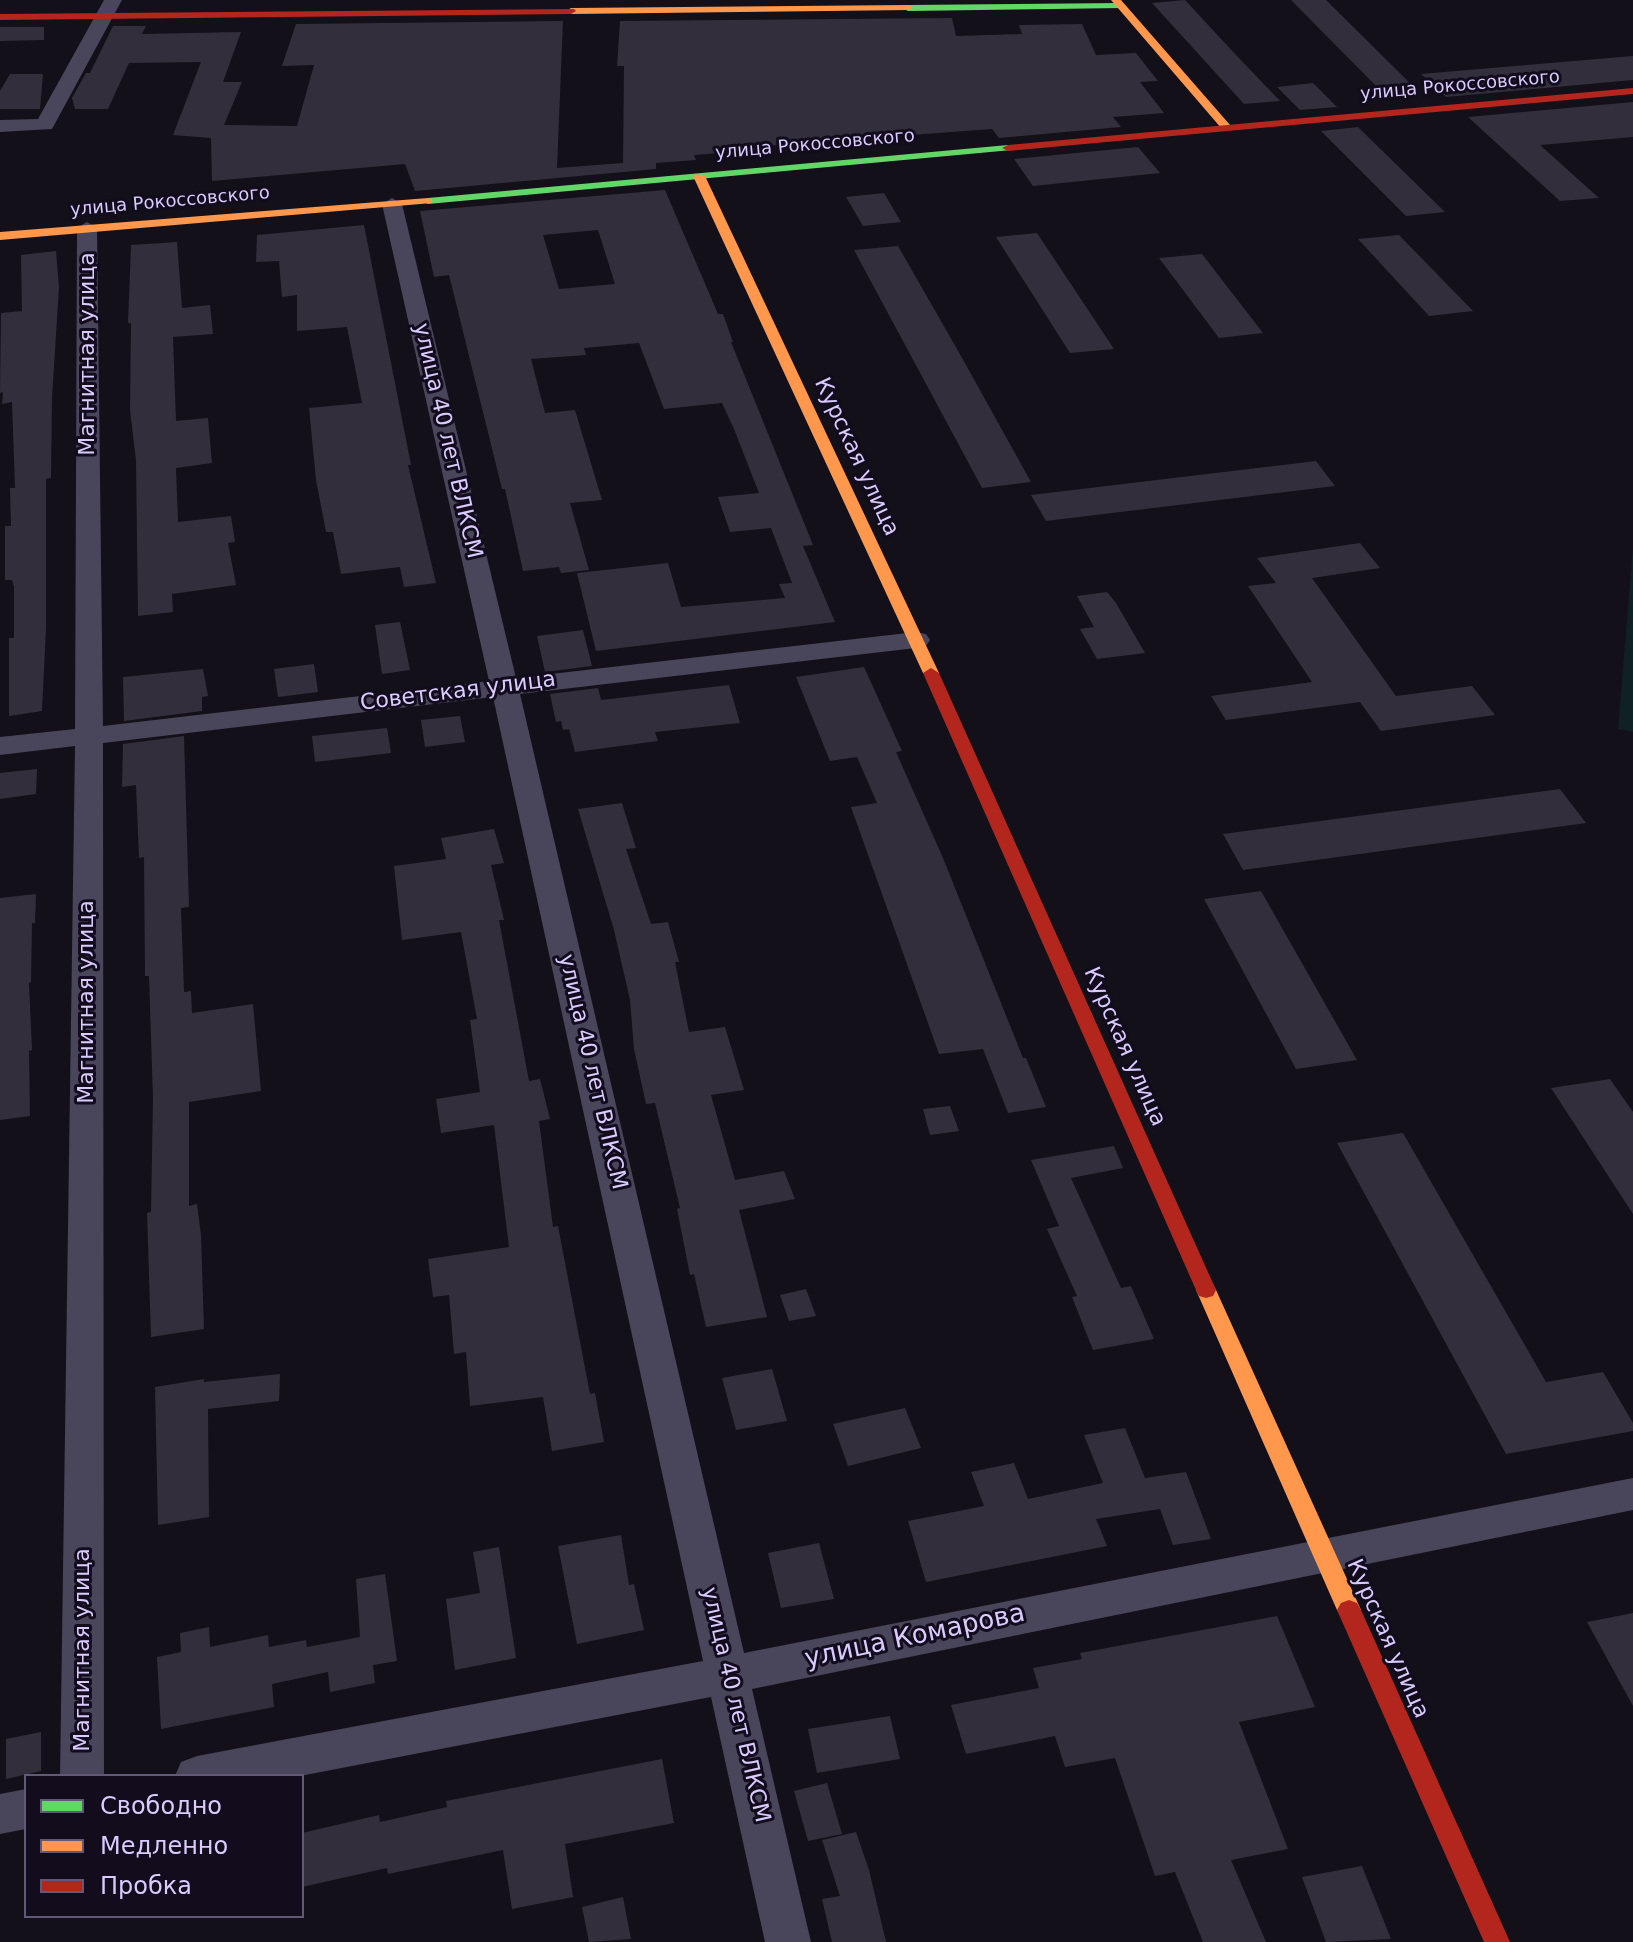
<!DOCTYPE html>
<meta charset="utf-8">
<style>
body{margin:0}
#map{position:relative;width:1633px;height:1942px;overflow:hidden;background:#131019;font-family:"DejaVu Sans",sans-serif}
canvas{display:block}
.legend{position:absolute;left:24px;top:1774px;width:280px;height:144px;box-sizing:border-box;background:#120c1d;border:2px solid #625877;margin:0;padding:10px 14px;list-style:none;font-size:24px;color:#d9cbfd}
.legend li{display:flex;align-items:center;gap:16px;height:40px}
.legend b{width:40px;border:2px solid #625877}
</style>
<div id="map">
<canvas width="1633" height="1942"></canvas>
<ul class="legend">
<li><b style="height:10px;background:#63d668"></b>Свободно</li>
<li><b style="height:10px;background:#ff974d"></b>Медленно</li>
<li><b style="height:10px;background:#b3261e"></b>Пробка</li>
</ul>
</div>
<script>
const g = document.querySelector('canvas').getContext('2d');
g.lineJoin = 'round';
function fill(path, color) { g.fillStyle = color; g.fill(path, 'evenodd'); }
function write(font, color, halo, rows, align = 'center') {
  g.font = font + ' "DejaVu Sans",sans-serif'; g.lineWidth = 6; g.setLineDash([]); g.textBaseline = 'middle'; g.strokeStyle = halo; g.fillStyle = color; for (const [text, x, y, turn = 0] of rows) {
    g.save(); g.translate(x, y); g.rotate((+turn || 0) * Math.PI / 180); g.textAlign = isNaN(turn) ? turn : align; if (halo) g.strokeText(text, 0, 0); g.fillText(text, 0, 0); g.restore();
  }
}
fill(new Path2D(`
 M 1633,547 L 1633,732 L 1618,729 Z`), '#102125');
fill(new Path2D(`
 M 1185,0 L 1237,56 L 1280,101 L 1244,104 L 1152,3 Z
 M 1291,0 L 1326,0 L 1417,90 L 1383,93 Z
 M 952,18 L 956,36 L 1022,34 L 1019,25 L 1082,24 L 1096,55 L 1136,53 L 1158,81 L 1140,82 L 1164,113 L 1113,117 L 1121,127 L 999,138 L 992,129 L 763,146 L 765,150 L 694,155 L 696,160 L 656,163 L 656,169 L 415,191 L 405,164 L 212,181 L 211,138 L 173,135 L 201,62 L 129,63 L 108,109 L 75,109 L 72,98 L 86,73 L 90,73 L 113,26 L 146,26 L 142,34 L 241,32 L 223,82 L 242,82 L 224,125 L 297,126 L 314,65 L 282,66 L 296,24 L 563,21 L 557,168 L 623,163 L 624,66 L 617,66 L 620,21 Z
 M 0,27 L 44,27 L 44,40 L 0,41 Z
 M 1633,56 L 1633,80 L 1446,97 L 1421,74 Z
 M 10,74 L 43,74 L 40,109 L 0,109 L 0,91 Z
 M 1313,83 L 1337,107 L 1300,110 L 1277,87 Z
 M 1633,102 L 1633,137 L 1540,145 L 1599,198 L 1560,201 L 1468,117 Z
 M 1358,127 L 1445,212 L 1406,216 L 1321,131 Z
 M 1138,147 L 1160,173 L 1033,186 L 1014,159 Z
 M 665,190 L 718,314 L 723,314 L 733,342 L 731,342 L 813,545 L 803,546 L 835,622 L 596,651 L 577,573 L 668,563 L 681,607 L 785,598 L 779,584 L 792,583 L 771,528 L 730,532 L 718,497 L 759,493 L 734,429 L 722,403 L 664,409 L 639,343 L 584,348 L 586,355 L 531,359 L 545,413 L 575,410 L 602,500 L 570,503 L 589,570 L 561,573 L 559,567 L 523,571 L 505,489 L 502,489 L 449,275 L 434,277 L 420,211 ZM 598,230 L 615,284 L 559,289 L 543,235 Z
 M 884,193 L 901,222 L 863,226 L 846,197 Z
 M 364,225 L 411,465 L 408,465 L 436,583 L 404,587 L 400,567 L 341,574 L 333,532 L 326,532 L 316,480 L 309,408 L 362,403 L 347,327 L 297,331 L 297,295 L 282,297 L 279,261 L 256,262 L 257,235 Z
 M 1037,233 L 1114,349 L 1070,353 L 996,237 Z
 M 1399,235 L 1473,311 L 1429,316 L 1358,239 Z
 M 177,242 L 182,308 L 210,305 L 213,334 L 173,337 L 176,421 L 208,418 L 212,463 L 176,468 L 178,522 L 231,516 L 235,542 L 228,543 L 236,585 L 172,594 L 173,612 L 138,616 L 136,460 L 130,410 L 131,323 L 128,323 L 131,245 Z
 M 898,246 L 961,356 L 1031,482 L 982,488 L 854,250 Z
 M 56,251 L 59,287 L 52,398 L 51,478 L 46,479 L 46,629 L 42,711 L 9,716 L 9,638 L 14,638 L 14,587 L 12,580 L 5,580 L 5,526 L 11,526 L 10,488 L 15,488 L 12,402 L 2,404 L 3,392 L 0,393 L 1,313 L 22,311 L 21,255 Z
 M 1202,254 L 1263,333 L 1219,338 L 1159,258 Z
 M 1316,461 L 1335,486 L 1046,521 L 1031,495 Z
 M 1360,543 L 1380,568 L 1312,578 L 1396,696 L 1472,686 L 1495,715 L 1381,731 L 1360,702 L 1226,720 L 1211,696 L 1312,682 L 1248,586 L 1276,583 L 1257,558 Z
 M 1107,592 L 1116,603 L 1145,653 L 1097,659 L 1080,629 L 1094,627 L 1077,596 Z
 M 400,622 L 410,670 L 382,674 L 375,625 Z
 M 583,630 L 592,666 L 545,672 L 537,636 Z
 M 314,664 L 318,692 L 278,697 L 274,669 Z
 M 864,667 L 902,751 L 896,752 L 943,858 L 1023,1058 L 1026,1058 L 1046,1107 L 1008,1113 L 983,1049 L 939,1054 L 851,807 L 877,803 L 857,757 L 830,761 L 796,677 Z
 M 203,669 L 208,696 L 202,697 L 202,711 L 124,721 L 123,677 Z
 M 729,685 L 740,723 L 655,732 L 658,741 L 575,752 L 569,729 L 563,730 L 561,721 L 556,722 L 550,694 L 598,688 L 601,700 Z
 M 460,716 L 465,742 L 425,747 L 421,720 Z
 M 387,728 L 391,753 L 315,762 L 312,736 Z
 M 184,736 L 189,907 L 181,908 L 184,992 L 191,991 L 192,1013 L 253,1004 L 261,1091 L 189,1102 L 189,1206 L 197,1204 L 201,1235 L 204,1329 L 151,1337 L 147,1213 L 151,1212 L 153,1099 L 149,976 L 145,976 L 144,857 L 139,858 L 136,785 L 122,787 L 123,744 Z
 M 37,769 L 36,794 L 0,799 L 0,773 Z
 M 1560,789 L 1586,823 L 1243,870 L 1223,834 Z
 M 622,803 L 636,848 L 626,849 L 651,924 L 668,922 L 679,962 L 675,962 L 689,1032 L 725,1027 L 744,1090 L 711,1095 L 735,1180 L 784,1171 L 795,1199 L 739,1210 L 767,1317 L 706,1327 L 694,1274 L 690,1275 L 677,1209 L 680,1208 L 655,1103 L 646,1104 L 634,1049 L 630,1000 L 614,930 L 578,809 Z
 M 494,829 L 504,863 L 491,865 L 504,920 L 499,920 L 529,1081 L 540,1079 L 550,1119 L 539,1121 L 553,1227 L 558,1226 L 590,1394 L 595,1393 L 604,1442 L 552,1451 L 543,1397 L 470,1406 L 466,1352 L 454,1354 L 449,1295 L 433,1297 L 428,1259 L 509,1247 L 494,1125 L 441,1133 L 436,1099 L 480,1092 L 470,1020 L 477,1019 L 461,932 L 402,940 L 394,866 L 446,859 L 441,838 Z
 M 1261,891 L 1357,1060 L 1296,1069 L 1204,899 Z
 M 36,894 L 35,923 L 32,923 L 31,982 L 29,983 L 32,1050 L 29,1051 L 30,1116 L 0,1120 L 0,898 Z
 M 1610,1079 L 1633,1112 L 1633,1214 L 1551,1088 Z
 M 950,1106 L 959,1131 L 930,1135 L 923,1109 Z
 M 1403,1133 L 1546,1382 L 1603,1372 L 1633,1423 L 1633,1431 L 1506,1454 L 1337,1143 Z
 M 1114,1146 L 1123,1168 L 1071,1178 L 1121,1288 L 1131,1286 L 1154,1339 L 1093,1350 L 1072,1297 L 1077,1296 L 1047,1229 L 1059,1226 L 1031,1160 Z
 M 806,1289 L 816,1316 L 789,1321 L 780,1295 Z
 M 772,1369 L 787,1421 L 736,1430 L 722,1378 Z
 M 280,1374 L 279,1401 L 208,1409 L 209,1517 L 158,1525 L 155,1387 L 204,1379 L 204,1382 Z
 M 905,1408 L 921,1448 L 848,1466 L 833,1424 Z
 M 1125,1428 L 1145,1478 L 1186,1472 L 1211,1539 L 1173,1545 L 1160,1509 L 1096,1519 L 1107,1546 L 926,1582 L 908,1521 L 984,1506 L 971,1472 L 1014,1463 L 1028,1499 L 1103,1483 L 1084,1435 Z
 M 621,1535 L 629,1585 L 634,1584 L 644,1630 L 577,1644 L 558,1546 Z
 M 819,1543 L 834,1599 L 781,1608 L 768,1553 Z
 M 499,1547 L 516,1658 L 455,1670 L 446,1599 L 480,1593 L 473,1552 Z
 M 385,1574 L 397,1661 L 373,1665 L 375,1683 L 330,1692 L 328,1672 L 272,1684 L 274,1707 L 161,1729 L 157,1657 L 181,1652 L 180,1633 L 209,1627 L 210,1647 L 268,1635 L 269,1647 L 306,1640 L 307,1647 L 360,1637 L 356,1579 Z
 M 1633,1613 L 1633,1706 L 1587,1622 Z
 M 1277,1616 L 1315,1707 L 1239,1722 L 1288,1849 L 1231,1860 L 1266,1942 L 1203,1942 L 1175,1872 L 1155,1876 L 1115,1758 L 1065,1767 L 1055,1736 L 966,1754 L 951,1705 L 1039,1688 L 1033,1668 L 1082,1659 L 1080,1653 Z
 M 890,1716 L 900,1759 L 817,1773 L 808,1729 Z
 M 41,1732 L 41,1771 L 6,1779 L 6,1739 Z
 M 662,1759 L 674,1823 L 565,1844 L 573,1897 L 512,1909 L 503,1850 L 388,1874 L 387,1868 L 302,1887 L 302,1833 L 379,1815 L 380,1822 L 447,1807 L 446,1801 Z
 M 827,1783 L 842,1834 L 808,1841 L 794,1791 Z
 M 856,1832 L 869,1870 L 886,1942 L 832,1942 L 822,1899 L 840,1896 L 822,1840 Z
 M 1362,1866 L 1391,1939 L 1326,1942 L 1302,1877 Z
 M 623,1897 L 631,1939 L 589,1942 L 582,1907 Z`), '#322e3c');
fill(new Path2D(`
 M 104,0 L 122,0 L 52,129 L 0,132 L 0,120 L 38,119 Z
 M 392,198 L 402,204 L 516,678 L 916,632 L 926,634 L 930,640 L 926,646 L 916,648 L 520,694 L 744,1653 L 1633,1478 L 1633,1510 L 752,1689 L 811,1942 L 765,1942 L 711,1697 L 300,1776 L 175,1776 L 181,1762 L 197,1756 L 703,1661 L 493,697 L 103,743 L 104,1776 L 60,1776 L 75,746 L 0,755 L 0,737 L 75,729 L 77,228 L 87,222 L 97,228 L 103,726 L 489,681 L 382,204 Z
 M 26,1789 L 26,1829 L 0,1834 L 0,1794 Z`), '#49455a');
fill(new Path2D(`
 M 1121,3 L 1126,6 L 1124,8 L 908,11 L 903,8 L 908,5 Z
 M 1008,145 L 1014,148 L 1012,150 L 428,204 L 422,201 L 428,198 Z`), '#63d668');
fill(new Path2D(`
 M 1111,0 L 1121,0 L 1230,125 L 1230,129 L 1222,129 Z
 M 908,5 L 911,6 L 911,10 L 571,14 L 566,11 L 571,8 Z
 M 695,174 L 705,176 L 939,673 L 936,676 L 931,678 L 923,673 L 693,176 Z
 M 428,198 L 432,199 L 432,203 L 0,240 L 0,232 Z
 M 1206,1282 L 1213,1284 L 1216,1290 L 1361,1610 L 1357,1617 L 1349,1620 L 1341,1617 L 1337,1610 L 1196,1290 L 1199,1284 Z`), '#ff974d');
fill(new Path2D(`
 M 574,9 L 576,11 L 571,14 L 0,20 L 0,14 Z
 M 1633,88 L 1633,94 L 1008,151 L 1002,148 L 1008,145 Z
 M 931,668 L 939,673 L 1216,1290 L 1213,1296 L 1206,1298 L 1199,1296 L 1196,1290 L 923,673 Z
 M 1349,1600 L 1357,1603 L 1361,1610 L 1510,1942 L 1484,1942 L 1337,1610 L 1341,1603 Z`), '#b3261e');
write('18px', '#d9cbfd', '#120c1d', [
 ["улица Рокоссовского",1460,86,-5],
 ["улица Рокоссовского",815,145,-5],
 ["улица Рокоссовского",170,202,-5]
]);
write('22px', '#d9cbfd', '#120c1d', [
 ["Магнитная улица",88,354,-90],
 ["улица 40 лет ВЛКСМ",447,441,77],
 ["Курская улица",856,457,65],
 ["Советская улица",458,692,-7],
 ["Магнитная улица",87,1002,-90],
 ["Курская улица",1124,1047,66],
 ["улица 40 лет ВЛКСМ",592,1072,77],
 ["Курская улица",1387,1639,66],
 ["Магнитная улица",83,1650,-90],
 ["улица 40 лет ВЛКСМ",735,1705,77]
]);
write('26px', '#d9cbfd', '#120c1d', [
 ["улица Комарова",915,1637,-12]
]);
</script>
